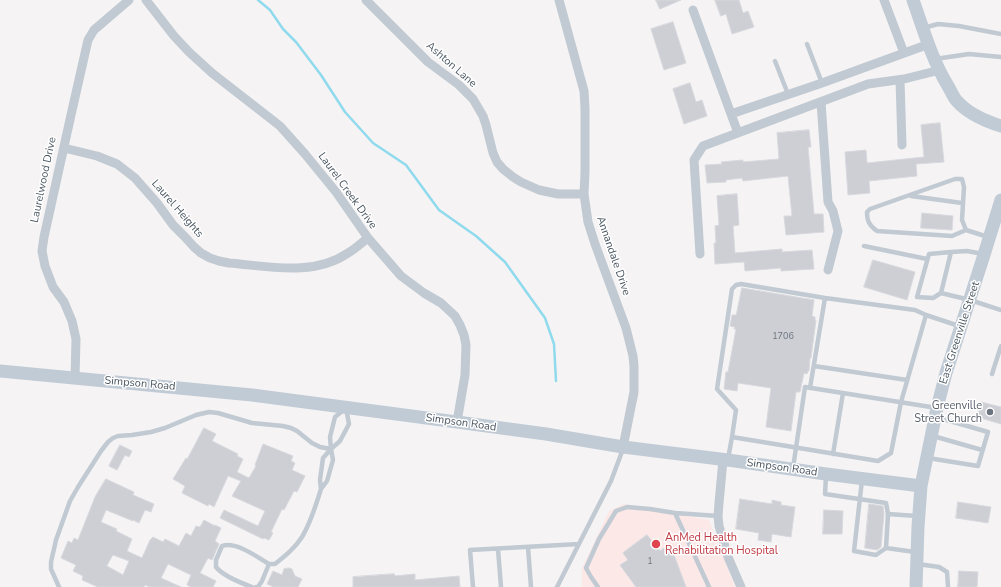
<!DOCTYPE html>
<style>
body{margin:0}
canvas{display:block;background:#f5f3f3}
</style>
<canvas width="1001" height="587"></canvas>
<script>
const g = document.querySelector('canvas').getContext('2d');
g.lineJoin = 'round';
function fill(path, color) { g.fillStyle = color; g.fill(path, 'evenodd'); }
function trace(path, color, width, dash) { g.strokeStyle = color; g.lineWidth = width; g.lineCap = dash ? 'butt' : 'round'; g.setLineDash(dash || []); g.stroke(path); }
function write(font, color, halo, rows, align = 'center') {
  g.font = font + ' "Nunito Sans",sans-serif'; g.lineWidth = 3; g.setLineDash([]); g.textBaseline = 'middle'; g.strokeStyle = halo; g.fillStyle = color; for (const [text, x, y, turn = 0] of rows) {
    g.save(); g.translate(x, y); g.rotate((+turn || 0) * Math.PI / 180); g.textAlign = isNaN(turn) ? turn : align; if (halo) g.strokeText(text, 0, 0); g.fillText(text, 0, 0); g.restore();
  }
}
fill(new Path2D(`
 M 624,504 L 709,520 L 735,587 L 582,587 L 582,568 L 609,511 Z`), '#fce8e6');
trace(new Path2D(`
 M 258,0 L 270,10 L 283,29 L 296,42 L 321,75 L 345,112 L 373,143 L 406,165 L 439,210 L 476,236 L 505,262 L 545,318 L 554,344 L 556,381`), '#90daee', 2.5);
const building = new Path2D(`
 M 656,0 L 681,0 L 660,9 Z
 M 715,0 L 739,0 L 743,13 L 748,11 L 754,27 L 732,34 L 726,14 L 721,16 Z
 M 673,22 L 686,63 L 664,70 L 651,29 Z
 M 690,83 L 696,102 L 702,100 L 707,116 L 684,124 L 673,89 Z
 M 940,123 L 944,162 L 916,164 L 917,176 L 869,181 L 870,193 L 848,195 L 845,152 L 866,150 L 867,163 L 924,157 L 921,125 Z
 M 809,130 L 811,147 L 808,147 L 814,214 L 823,214 L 824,232 L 786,235 L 784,216 L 792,216 L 788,176 L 743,181 L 742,178 L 726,180 L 726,182 L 707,183 L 705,165 L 722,164 L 721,162 L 743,160 L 743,162 L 779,159 L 777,133 Z
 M 737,194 L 739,225 L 733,226 L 735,253 L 782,249 L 782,252 L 812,250 L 814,269 L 781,271 L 781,268 L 745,271 L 744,262 L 715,264 L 714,243 L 716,243 L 715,226 L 719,225 L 717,196 Z
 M 922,213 L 953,216 L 952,230 L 921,228 Z
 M 873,260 L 915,272 L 907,300 L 864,287 Z
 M 742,288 L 814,300 L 812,316 L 815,317 L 815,320 L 816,320 L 811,358 L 810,358 L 809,371 L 808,371 L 807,374 L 804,373 L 800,392 L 796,392 L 791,431 L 766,427 L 771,388 L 738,383 L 737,391 L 724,389 L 726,372 L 728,372 L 736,329 L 734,329 L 735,327 L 730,326 L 732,315 L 736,315 Z
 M 981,402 L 1001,407 L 1001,424 L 977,417 Z
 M 204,428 L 216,434 L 212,441 L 238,454 L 237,456 L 243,459 L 237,472 L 249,478 L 256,466 L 255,465 L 263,444 L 293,456 L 291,461 L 295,463 L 292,470 L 305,476 L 297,492 L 294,491 L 284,510 L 282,509 L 271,532 L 273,533 L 269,540 L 264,538 L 263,539 L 220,518 L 224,510 L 258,526 L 265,511 L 232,496 L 241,481 L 228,476 L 214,507 L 209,504 L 208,506 L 182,493 L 185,486 L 173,479 L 186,458 L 187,459 Z
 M 120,445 L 132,451 L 129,457 L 125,455 L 117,470 L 109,466 Z
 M 106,479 L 134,492 L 133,495 L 154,504 L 151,512 L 145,510 L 139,523 L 133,520 L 133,521 L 106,510 L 101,522 L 117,529 L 116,531 L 132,539 L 127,551 L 142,558 L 150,540 L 153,537 L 163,542 L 165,539 L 179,546 L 186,533 L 191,536 L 196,526 L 200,527 L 204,520 L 215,526 L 215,525 L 221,528 L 215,541 L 219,544 L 212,560 L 208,558 L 200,573 L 216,581 L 213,587 L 191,587 L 187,585 L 191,575 L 168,564 L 161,578 L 181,587 L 150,587 L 145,585 L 144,587 L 98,587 L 82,580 L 83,576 L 73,571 L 76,565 L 61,558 L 68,541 L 72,543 L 74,538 L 78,540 L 95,497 ZM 113,555 L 129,561 L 123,575 L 107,566 Z
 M 740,499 L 772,504 L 772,500 L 781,502 L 781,505 L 795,507 L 791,537 L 772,534 L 771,542 L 758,540 L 759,533 L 736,529 Z
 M 958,502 L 991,507 L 988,523 L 956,518 Z
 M 869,504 L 883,506 L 884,514 L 881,547 L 877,550 L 865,548 Z
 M 824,510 L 843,511 L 842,534 L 823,534 Z
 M 647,535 L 660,551 L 670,544 L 686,587 L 636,587 L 620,565 L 628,560 L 623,553 Z
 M 289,568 L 292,569 L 295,576 L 302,579 L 298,587 L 274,587 L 267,584 L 273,571 L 282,575 L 284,569 Z
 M 959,571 L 978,572 L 977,587 L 958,587 Z
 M 394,574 L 395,576 L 415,574 L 415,580 L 459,576 L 460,587 L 353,587 L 353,577 Z`);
fill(building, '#cdcfd5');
trace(building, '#d7d9de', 1);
trace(new Path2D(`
 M 923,28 L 938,24 L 959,26 L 1001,34
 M 807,44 L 822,83
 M 935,59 L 969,54 L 1001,57
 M 775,61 L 788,94
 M 911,196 L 962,203
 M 966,230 L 952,236 L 877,231 C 869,225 867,221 867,212 L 870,209 L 955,179 L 962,179 L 964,187 L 962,220 L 966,230 L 988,237
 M 864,246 L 927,259
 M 951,252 L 967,251 L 983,254
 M 941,293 L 951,252 L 929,254 L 917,297 L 933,298 L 941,293 L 970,300 L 1001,310
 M 814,366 L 907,380
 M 992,374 L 1001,346
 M 810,388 L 825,298 L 915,310 L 926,315
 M 346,408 L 349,424 L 340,441 L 331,449 L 330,437 L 335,417 Z
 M 933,436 L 982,450
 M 732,437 L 736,410 L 717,389 L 732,289 L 736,285 L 741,284 L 825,298
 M 331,449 L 333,460 L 327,481 L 321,489 L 320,480 L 323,458 Z
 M 833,454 L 843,393
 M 928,458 L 978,466 L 988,432 L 936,417
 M 728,459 L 732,437 L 878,461 L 891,453 L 901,402 L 926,315 L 959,326
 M 793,468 L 805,387 L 937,408
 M 826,476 L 825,494 L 886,503 L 888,514
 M 862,480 L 854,551 L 876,555 L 886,548
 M 528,547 L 531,587
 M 498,549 L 501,587
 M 915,552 L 886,548 L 888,514 L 917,516
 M 918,564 L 939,567 L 947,572 L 948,587
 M 59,587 L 51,569 L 51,562 L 56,540 L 70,501 L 78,487 L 101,451 L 108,442 L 113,438 L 118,436 L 132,435 L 151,432 L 165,428 L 196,415 L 209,412 L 218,413 L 252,423 L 283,426 L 291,428 L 297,431 L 312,443 L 320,447 L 331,449
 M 252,587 C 241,583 223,576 216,567 L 216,560 L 222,546 C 236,541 257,557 269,564 L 275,564 C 285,556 295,548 302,537 C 311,522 316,505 321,489
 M 256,587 L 258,587 L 262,581 L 269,564
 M 473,587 L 470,550 L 579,544
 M 557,587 L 611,481 L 623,449
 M 598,587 L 591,577 L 586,568 L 599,539 L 616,511 L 627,507 L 650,509 L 675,513
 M 709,587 L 675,513 L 718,516`), '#c1cad2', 4.5);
trace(new Path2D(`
 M 146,0 L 174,36 L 189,52 L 212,73 L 280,126 L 305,154 L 336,192 L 368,238 L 401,276 L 424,293 L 441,303 L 455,316 L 460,325 L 464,335 L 466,345 L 465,375 L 457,422
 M 366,0 L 428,62 L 459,85 L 473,99 L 483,116 L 486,125 L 493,153 L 497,162 L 503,169 L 513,177 L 521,182 L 539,190 L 558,194 L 584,194
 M 559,0 L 584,91 L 585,108 L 585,172 L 584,194 L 588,222 L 595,244 L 626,328 L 633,356 L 634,366 L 634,392 L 623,447
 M 884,0 L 904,53
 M 693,10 L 731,114
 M 900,80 L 902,145
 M 821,102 L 828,202 L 833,211 L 838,231 L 828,270
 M 738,133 L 731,114 L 822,83 L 929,44
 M 64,148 L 97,156 L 117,164 L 135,178 L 157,203 L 173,225 L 185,237 L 194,247 L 201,253 L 210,258 L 219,261 L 229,263 C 268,266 313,277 348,253 C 355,249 361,243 368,238
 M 700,254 L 694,160 L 703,146 L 868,84 L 904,79 L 940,70
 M 75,378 L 76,339 L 72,321 L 64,302 L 53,287 L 45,266 L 42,251 L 44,237 L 71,115 L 88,40 L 94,30 L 129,0
 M 723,460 L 719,503 L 718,516 L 719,526 L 728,557 L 741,587`), '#c1cad2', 9);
trace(new Path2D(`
 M 913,0 C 923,28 932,60 948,86 C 951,91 953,96 956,100 C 967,113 985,121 1001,126
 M 0,371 L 252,395 L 457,422 L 546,434 L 623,447 L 728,460 L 826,474 L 921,486
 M 916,587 L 918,527 L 921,486 L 937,408 L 946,373 L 983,258 L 1001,200`), '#c1cbd6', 13);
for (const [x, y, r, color] of [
 [990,412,4,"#6b7280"],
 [656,544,5,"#e0444e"]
]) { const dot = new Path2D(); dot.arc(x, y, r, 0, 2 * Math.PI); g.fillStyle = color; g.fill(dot); trace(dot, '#fff', 1.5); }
write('9px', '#6b747e', null, [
 ["1706",783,337],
 ["1",650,562]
]);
write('11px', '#4a5661', '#fff', [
 ["Ashton Lane",451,65,41],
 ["Laurelwood Drive",44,180,-78],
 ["Laurel Creek Drive",347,191,54],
 ["Laurel Heights",177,209,49],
 ["Annandale Drive",613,256,71],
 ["East Greenville Street",960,333,-72],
 ["Simpson Road",140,384,5],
 ["Simpson Road",461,423,8],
 ["Simpson Road",782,468,8]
]);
write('11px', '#5b616d', '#fff', [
 ["Greenville",982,406],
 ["Street Church",982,419]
], 'right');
write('11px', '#be3a42', '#fff', [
 ["AnMed Health",665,538],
 ["Rehabilitation Hospital",665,551]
], 'left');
</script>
